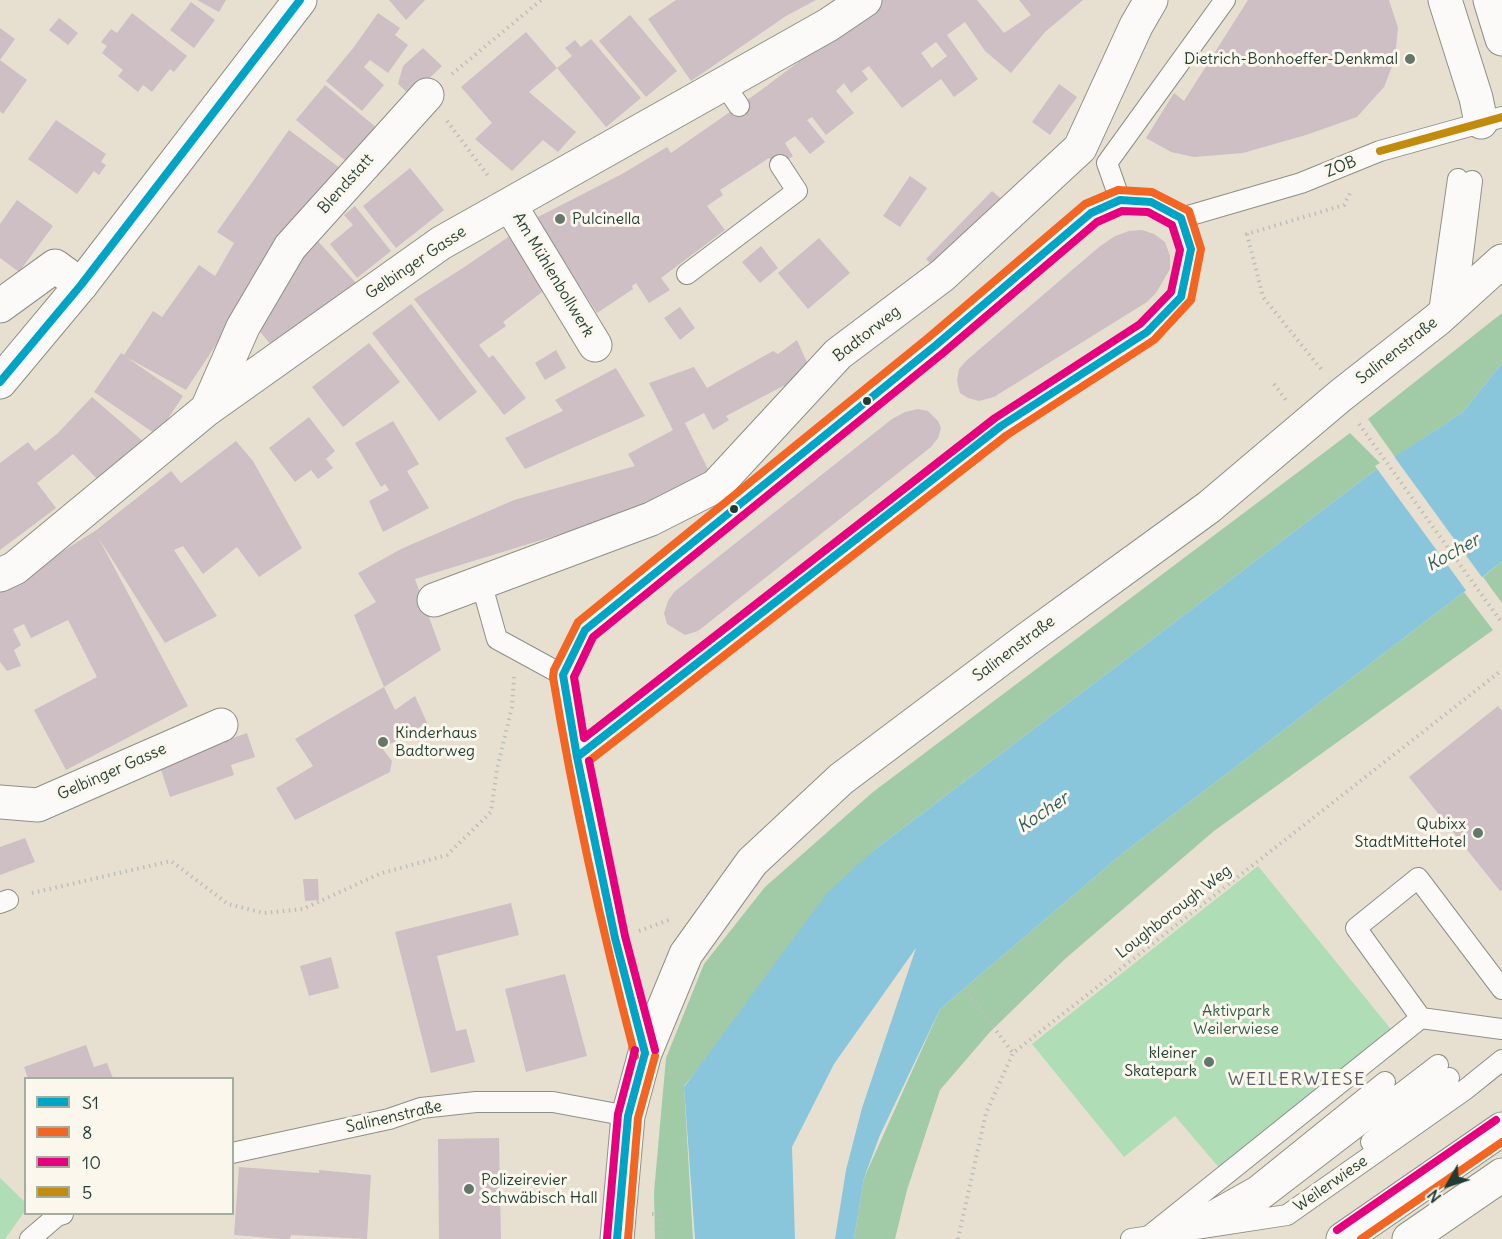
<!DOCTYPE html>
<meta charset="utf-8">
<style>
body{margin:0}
#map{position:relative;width:1502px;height:1239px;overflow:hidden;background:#e7e0d0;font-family:Delius,sans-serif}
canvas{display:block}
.legend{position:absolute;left:24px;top:1077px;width:210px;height:138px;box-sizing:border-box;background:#fbf7ec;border:2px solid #a3ada2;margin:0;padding:8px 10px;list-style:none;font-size:18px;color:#1f3d34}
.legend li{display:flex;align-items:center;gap:12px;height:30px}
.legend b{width:30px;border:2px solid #a3ada2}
.north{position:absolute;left:1418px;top:1155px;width:60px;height:60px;-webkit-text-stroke:4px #fbf7ec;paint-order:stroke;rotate:231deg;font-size:16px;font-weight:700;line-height:24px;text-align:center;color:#1f3d34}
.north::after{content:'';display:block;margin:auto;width:21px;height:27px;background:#1f3d34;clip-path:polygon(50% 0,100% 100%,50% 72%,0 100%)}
</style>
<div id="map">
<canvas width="1502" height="1239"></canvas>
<ul class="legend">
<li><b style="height:8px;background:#02a4c6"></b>S1</li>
<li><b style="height:8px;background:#f26522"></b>8</li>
<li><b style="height:8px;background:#e5007d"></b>10</li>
<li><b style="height:8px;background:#c18c0d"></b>5</li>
</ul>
<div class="north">N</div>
</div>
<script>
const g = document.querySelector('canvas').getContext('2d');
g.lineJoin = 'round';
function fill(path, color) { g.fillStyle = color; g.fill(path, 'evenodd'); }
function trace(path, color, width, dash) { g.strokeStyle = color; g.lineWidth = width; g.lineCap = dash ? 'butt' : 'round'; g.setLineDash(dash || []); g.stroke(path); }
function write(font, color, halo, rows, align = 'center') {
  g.font = font + ' Delius,sans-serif'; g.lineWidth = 6; g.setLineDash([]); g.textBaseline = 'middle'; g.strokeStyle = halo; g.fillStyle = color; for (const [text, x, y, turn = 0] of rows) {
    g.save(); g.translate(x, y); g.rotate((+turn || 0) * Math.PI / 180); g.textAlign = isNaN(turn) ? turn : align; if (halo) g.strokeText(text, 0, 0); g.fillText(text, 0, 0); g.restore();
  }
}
fill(new Path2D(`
 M 1258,866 L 1394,1033 L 1221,1170 L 1175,1116 L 1124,1157 L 1032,1044 Z
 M 0,1178 L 25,1202 L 25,1211 L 5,1239 L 0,1239 Z`), '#aeddb6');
fill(new Path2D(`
 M 1502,313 L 1502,363 L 1463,412 L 1395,457 L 1368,419 Z
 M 1350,433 L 1382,465 L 874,850 L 684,1086 L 693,1239 L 655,1239 L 654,1192 L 666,1058 L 704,964 L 765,887 L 873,792 Z
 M 1502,561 L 1502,603 L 1483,577 Z
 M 1464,592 L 1493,630 L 1214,831 L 1065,959 L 989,1033 L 940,1090 L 907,1190 L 895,1239 L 854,1239 L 864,1178 L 940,1009 L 1123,853 Z`), '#a1cba7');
fill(new Path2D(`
 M 1502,363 L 1502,561 L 1464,592 L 1123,853 L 940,1009 L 880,1135 L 864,1178 L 854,1239 L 835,1239 L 846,1170 L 862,1108 L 916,948 L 834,1064 L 792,1147 L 795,1239 L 695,1239 L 684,1087 L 827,893 L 874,850 L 1382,465 L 1463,412 Z`), '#8ac6db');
fill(new Path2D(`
 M 1393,455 L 1484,580 L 1468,593 L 1375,466 Z`), '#e7e0d0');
fill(new Path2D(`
 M 197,0 L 226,0 L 219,12 Z
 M 389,0 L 425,0 L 406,20 Z
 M 676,0 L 816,0 L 786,16 L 691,81 L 648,19 Z
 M 880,0 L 977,0 L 1004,33 L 1031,15 L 1019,0 L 1083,0 L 1045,32 L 1011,73 L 985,51 L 965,22 L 947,35 L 978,79 L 954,97 L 941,79 L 902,108 L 869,66 L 862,71 L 868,79 L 851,93 L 844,83 L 836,91 L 854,113 L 826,135 L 812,117 L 807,120 L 825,142 L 810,154 L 795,136 L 785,143 L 793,156 L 777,166 L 769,158 L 720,190 L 723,195 L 707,206 L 725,230 L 661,278 L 670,290 L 649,303 L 636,283 L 632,286 L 633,289 L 597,313 L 536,218 L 622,174 L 667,147 L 671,153 L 760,91 ZM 936,42 L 947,56 L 932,68 L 921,53 Z
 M 1248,0 L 1389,0 L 1398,28 L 1395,59 L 1384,87 L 1357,117 L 1306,135 L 1243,153 L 1194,157 L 1171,152 L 1146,138 L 1174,93 L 1184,101 Z
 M 191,2 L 215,20 L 194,48 L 170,30 Z
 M 132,13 L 187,56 L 174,72 L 170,69 L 152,92 L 143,85 L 138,92 L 118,76 L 123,70 L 102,53 L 107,46 L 101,42 L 111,29 L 117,33 Z
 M 378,13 L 400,28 L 395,35 L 408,45 L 388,73 L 370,60 L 364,67 L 384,85 L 362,111 L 326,81 L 354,47 Z
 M 630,15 L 677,71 L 646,97 L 599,41 Z
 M 59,18 L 78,33 L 68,45 L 49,30 Z
 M 0,28 L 15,39 L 0,60 L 27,80 L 3,114 L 0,111 Z
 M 526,32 L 557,68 L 572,56 L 565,48 L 575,40 L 581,47 L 591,39 L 641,98 L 606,127 L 557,68 L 529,92 L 576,132 L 558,152 L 543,140 L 512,171 L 475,139 L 492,123 L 461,87 Z
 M 423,48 L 442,66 L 411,96 L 398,84 L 403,66 Z
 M 1059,84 L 1077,97 L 1050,135 L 1032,122 Z
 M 325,85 L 377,128 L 348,163 L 296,120 Z
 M 56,120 L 106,154 L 101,162 L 106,165 L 99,175 L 94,171 L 77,194 L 28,159 Z
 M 289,130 L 340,168 L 235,316 L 186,390 L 126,357 L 183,396 L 157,435 L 94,392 L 121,353 L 124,355 L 153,311 L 162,317 L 199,265 L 215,276 L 234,243 L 217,232 Z
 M 410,168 L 444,210 L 396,248 L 363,206 Z
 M 910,176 L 927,188 L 900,227 L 883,216 Z
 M 992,191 L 1007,204 L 940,273 L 926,259 Z
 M 17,200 L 53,226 L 19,272 L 0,258 L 0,224 Z
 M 355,206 L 391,251 L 357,278 L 330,244 L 353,225 L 344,215 Z
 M 1142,230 L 1154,234 L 1165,242 L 1170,256 L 1170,269 L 1156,293 L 1147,302 L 994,397 L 979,401 L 968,398 L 960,393 L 957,381 L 959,369 L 967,360 L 1099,247 L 1115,236 L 1129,231 Z
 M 514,233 L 550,286 L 503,322 L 506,326 L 479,345 L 489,358 L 493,355 L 526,398 L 504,415 L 414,299 L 466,266 Z
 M 819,238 L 850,273 L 808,309 L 778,273 Z
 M 316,239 L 356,283 L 276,351 L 252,322 Z
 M 761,246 L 778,268 L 760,283 L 742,262 Z
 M 411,304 L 477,392 L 439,421 L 372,333 Z
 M 680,307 L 695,328 L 680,340 L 664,318 Z
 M 797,340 L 810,369 L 792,387 L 783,386 L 726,416 L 729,420 L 713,430 L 704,413 L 685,423 L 714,481 L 655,505 L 415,579 L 441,650 L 384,687 L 354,615 L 376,602 L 358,573 L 401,549 L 514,500 L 635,466 L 628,454 L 673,430 L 649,383 L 694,367 L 707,388 L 773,351 L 778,354 Z
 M 369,343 L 400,382 L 343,427 L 312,387 Z
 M 556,350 L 566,368 L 545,380 L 535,363 Z
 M 616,368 L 645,416 L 525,469 L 505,438 L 563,411 L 555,400 Z
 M 92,397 L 145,443 L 101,483 L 73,454 L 37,483 L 56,508 L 0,550 L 0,463 L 28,442 L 35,451 L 57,434 Z
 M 918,409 L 928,411 L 938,421 L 941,428 L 938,438 L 931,447 L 698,631 L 685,635 L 667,624 L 664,613 L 668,601 L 674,592 L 892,419 L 905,412 Z
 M 309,417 L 335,451 L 326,459 L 333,468 L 318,479 L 311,470 L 295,482 L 269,448 Z
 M 393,421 L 419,464 L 407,471 L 429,508 L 383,532 L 369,501 L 389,490 L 385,484 L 381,487 L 355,443 Z
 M 236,441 L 253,461 L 302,548 L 259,577 L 237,547 L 203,574 L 183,546 L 174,550 L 217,616 L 165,643 L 98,537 L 188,706 L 66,770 L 34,710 L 97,677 L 68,620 L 31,638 L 24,624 L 13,629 L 21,645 L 14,650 L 21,666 L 7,671 L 0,662 L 0,584 L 39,566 L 95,531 L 171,471 L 181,483 Z
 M 384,687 L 395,710 L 415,696 L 428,725 L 382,748 L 392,761 L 390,772 L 295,820 L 276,788 L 313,766 L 295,739 Z
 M 1498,706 L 1502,711 L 1502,890 L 1500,891 L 1409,777 Z
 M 247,733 L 255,757 L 231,765 L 234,775 L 170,797 L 159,764 Z
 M 25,838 L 35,862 L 0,875 L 0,847 Z
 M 303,879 L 318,879 L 319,900 L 305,901 Z
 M 511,903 L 519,935 L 437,956 L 456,1031 L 466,1029 L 475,1062 L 431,1073 L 395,932 Z
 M 331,957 L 339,988 L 309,996 L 300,966 Z
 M 565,974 L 587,1056 L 526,1072 L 505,989 Z
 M 86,1045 L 94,1067 L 107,1063 L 113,1078 L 28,1078 L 24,1067 Z
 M 499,1138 L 501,1239 L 439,1239 L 438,1139 Z
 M 239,1167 L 319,1173 L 319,1170 L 371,1175 L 367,1239 L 291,1235 L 290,1239 L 280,1239 L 234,1235 Z`), '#cdbfc4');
const lane = new Path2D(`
 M 724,84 L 739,106
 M 1120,200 L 1107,163 L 1225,0
 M 687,274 L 797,191 L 780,165
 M 1457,303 L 1472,181
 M 1438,319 L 1458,179
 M 481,582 L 497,639 L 563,675
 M 577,757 L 1001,426 L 1147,332 L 1181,297 L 1191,249 L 1181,218
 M 0,903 L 8,900
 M 1502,989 L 1418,878 L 1356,928 L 1421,1018 L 1502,1029
 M 645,1051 L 615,938 L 577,757 L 563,675 L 585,630 L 733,508 L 936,345 L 1091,213 L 1120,200 L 1151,202 L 1181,218 L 1301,183 L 1380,151 L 1502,117
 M 1371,1142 L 1449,1078
 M 232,1153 L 389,1119 L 421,1108 L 476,1102 L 553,1102 L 628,1116
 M 1233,1222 L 1438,1065
 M 1180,1224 L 1212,1211 L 1255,1187 L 1385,1082
 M 1149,1236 L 1421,1018
 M 30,1239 L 57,1216 L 63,1214
 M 1131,1239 L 1287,1215 L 1466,1089 L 1502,1060`);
const street = new Path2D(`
 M 1445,0 L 1476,98 L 1481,122
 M 1490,0 L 1502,39
 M 510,205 L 595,345
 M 0,306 L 55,266 L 81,285
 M 207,409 L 243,327 L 290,247 L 427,95
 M 0,575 L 15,568 L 206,410 L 441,243 L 828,25 L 865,0
 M 434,600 L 651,519 L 716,486 L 838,354 L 943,275 L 1080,148 L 1136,26 L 1151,0
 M 0,802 L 38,805 L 221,725
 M 617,1239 L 628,1116 L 645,1053 L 686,954 L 752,862 L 841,779 L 1026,640 L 1209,507 L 1340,396 L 1438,319 L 1502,261`);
const secondary = new Path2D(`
 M 0,382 L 81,285 L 300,0`);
const primary = new Path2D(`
 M 1343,1239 L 1502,1129
 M 1409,1239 L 1502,1175`);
trace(lane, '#8e9086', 22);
trace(street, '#8e9086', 35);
trace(secondary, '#8e9086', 35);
trace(primary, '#8e9086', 35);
trace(new Path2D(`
 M 452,74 L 541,0
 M 447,121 L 489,177
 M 1321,369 L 1263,297 L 1247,234 L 1344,205 L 1351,191
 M 1274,384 L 1286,400
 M 1359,424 L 1502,623
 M 32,893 L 171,861 L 228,904 L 264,913 L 303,909 L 379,874 L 447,855 L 491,812 L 497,769 L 512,707 L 514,677
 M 639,931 L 669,920
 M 964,988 L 1013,1053
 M 652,1214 L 659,1214 L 659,1239
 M 958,1239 L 986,1113 L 1013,1053 L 1502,670`), '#bcbebb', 4, [1.5, 4.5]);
trace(lane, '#fbfaf8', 20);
trace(street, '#fbfaf8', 33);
trace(secondary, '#fbfaf8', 33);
trace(primary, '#fbfaf8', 33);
trace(new Path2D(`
 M 1120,200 L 1151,202 L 1181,218 L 1191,249 L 1181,297 L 1147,332 L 1001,426 L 577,757 L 563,675 L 585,630 L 936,345 L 1091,213 Z
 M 0,382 L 81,285 L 300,0
 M 577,757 L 615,938 L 645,1053
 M 617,1239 L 628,1116 L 645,1053`), '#02a4c6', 8);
trace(new Path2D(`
 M 589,761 L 1007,435 L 1154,340 L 1191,300 L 1201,249 L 1189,211 L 1152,192 L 1118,190 L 1085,204 L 929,337 L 578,622 L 554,670 L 553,677 C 574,804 602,930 635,1056
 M 628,1239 L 638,1118 L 655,1056
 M 1361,1239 L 1502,1142`), '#f26522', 8);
trace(new Path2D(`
 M 1122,211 L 1148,212 L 1172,225 L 1180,250 L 1171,292 L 1140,324 L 995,418 L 584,738 L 574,677 L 593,637 L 943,353 L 1097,222 Z
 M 589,761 L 625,936 L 655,1050
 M 1337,1230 L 1496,1120
 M 607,1238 L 618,1114 L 635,1050`), '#e5007d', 8);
trace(new Path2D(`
 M 1380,151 L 1502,117`), '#c18c0d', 8);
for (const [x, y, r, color] of [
 [1410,59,6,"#65766b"],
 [560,219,6,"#65766b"],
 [867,401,5,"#1f3d34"],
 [734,509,5,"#1f3d34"],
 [383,742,6,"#65766b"],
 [1478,833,6,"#65766b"],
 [1209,1062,6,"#65766b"],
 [469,1189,6,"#65766b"]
]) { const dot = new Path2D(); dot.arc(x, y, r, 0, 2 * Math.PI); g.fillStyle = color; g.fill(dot); trace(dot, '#fbf7ec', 2); }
write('16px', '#1f3d34', '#fbf7ec', [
 ["Dietrich-Bonhoeffer-Denkmal",1398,59],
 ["Pulcinella",572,219,"left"],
 ["Kinderhaus",395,733,"left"],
 ["Badtorweg",395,751,"left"],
 ["Qubixx",1466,824],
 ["StadtMitteHotel",1466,842],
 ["kleiner",1197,1053],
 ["Skatepark",1197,1071],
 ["Polizeirevier",481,1180,"left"],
 ["Schwäbisch Hall",481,1198,"left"]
], 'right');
write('16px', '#1f3d34', '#fbf7ec', [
 ["ZOB",1341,167,-22],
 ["Blendstatt",346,184,-48],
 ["Gelbinger Gasse",416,263,-34],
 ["Am Mühlenbollwerk",553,275,59],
 ["Badtorweg",867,334,-38],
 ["Salinenstraße",1397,351,-38],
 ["Salinenstraße",1014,649,-37],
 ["Gelbinger Gasse",112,772,-24],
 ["Loughborough Weg",1174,912,-38],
 ["Salinenstraße",394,1117,-13],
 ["Weilerwiese",1331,1184,-35]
]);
write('16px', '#325c4a', '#fbf7ec', [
 ["Aktivpark",1236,1011],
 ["Weilerwiese",1236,1029]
]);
write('italic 18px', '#305c5f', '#fbf7ec', [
 ["Kocher",1453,553,-29],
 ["Kocher",1043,813,-34]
]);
g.letterSpacing = '1.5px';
write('18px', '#595a6a', '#fbf7ec', [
 ["WEILERWIESE",1297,1080]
]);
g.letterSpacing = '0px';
</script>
